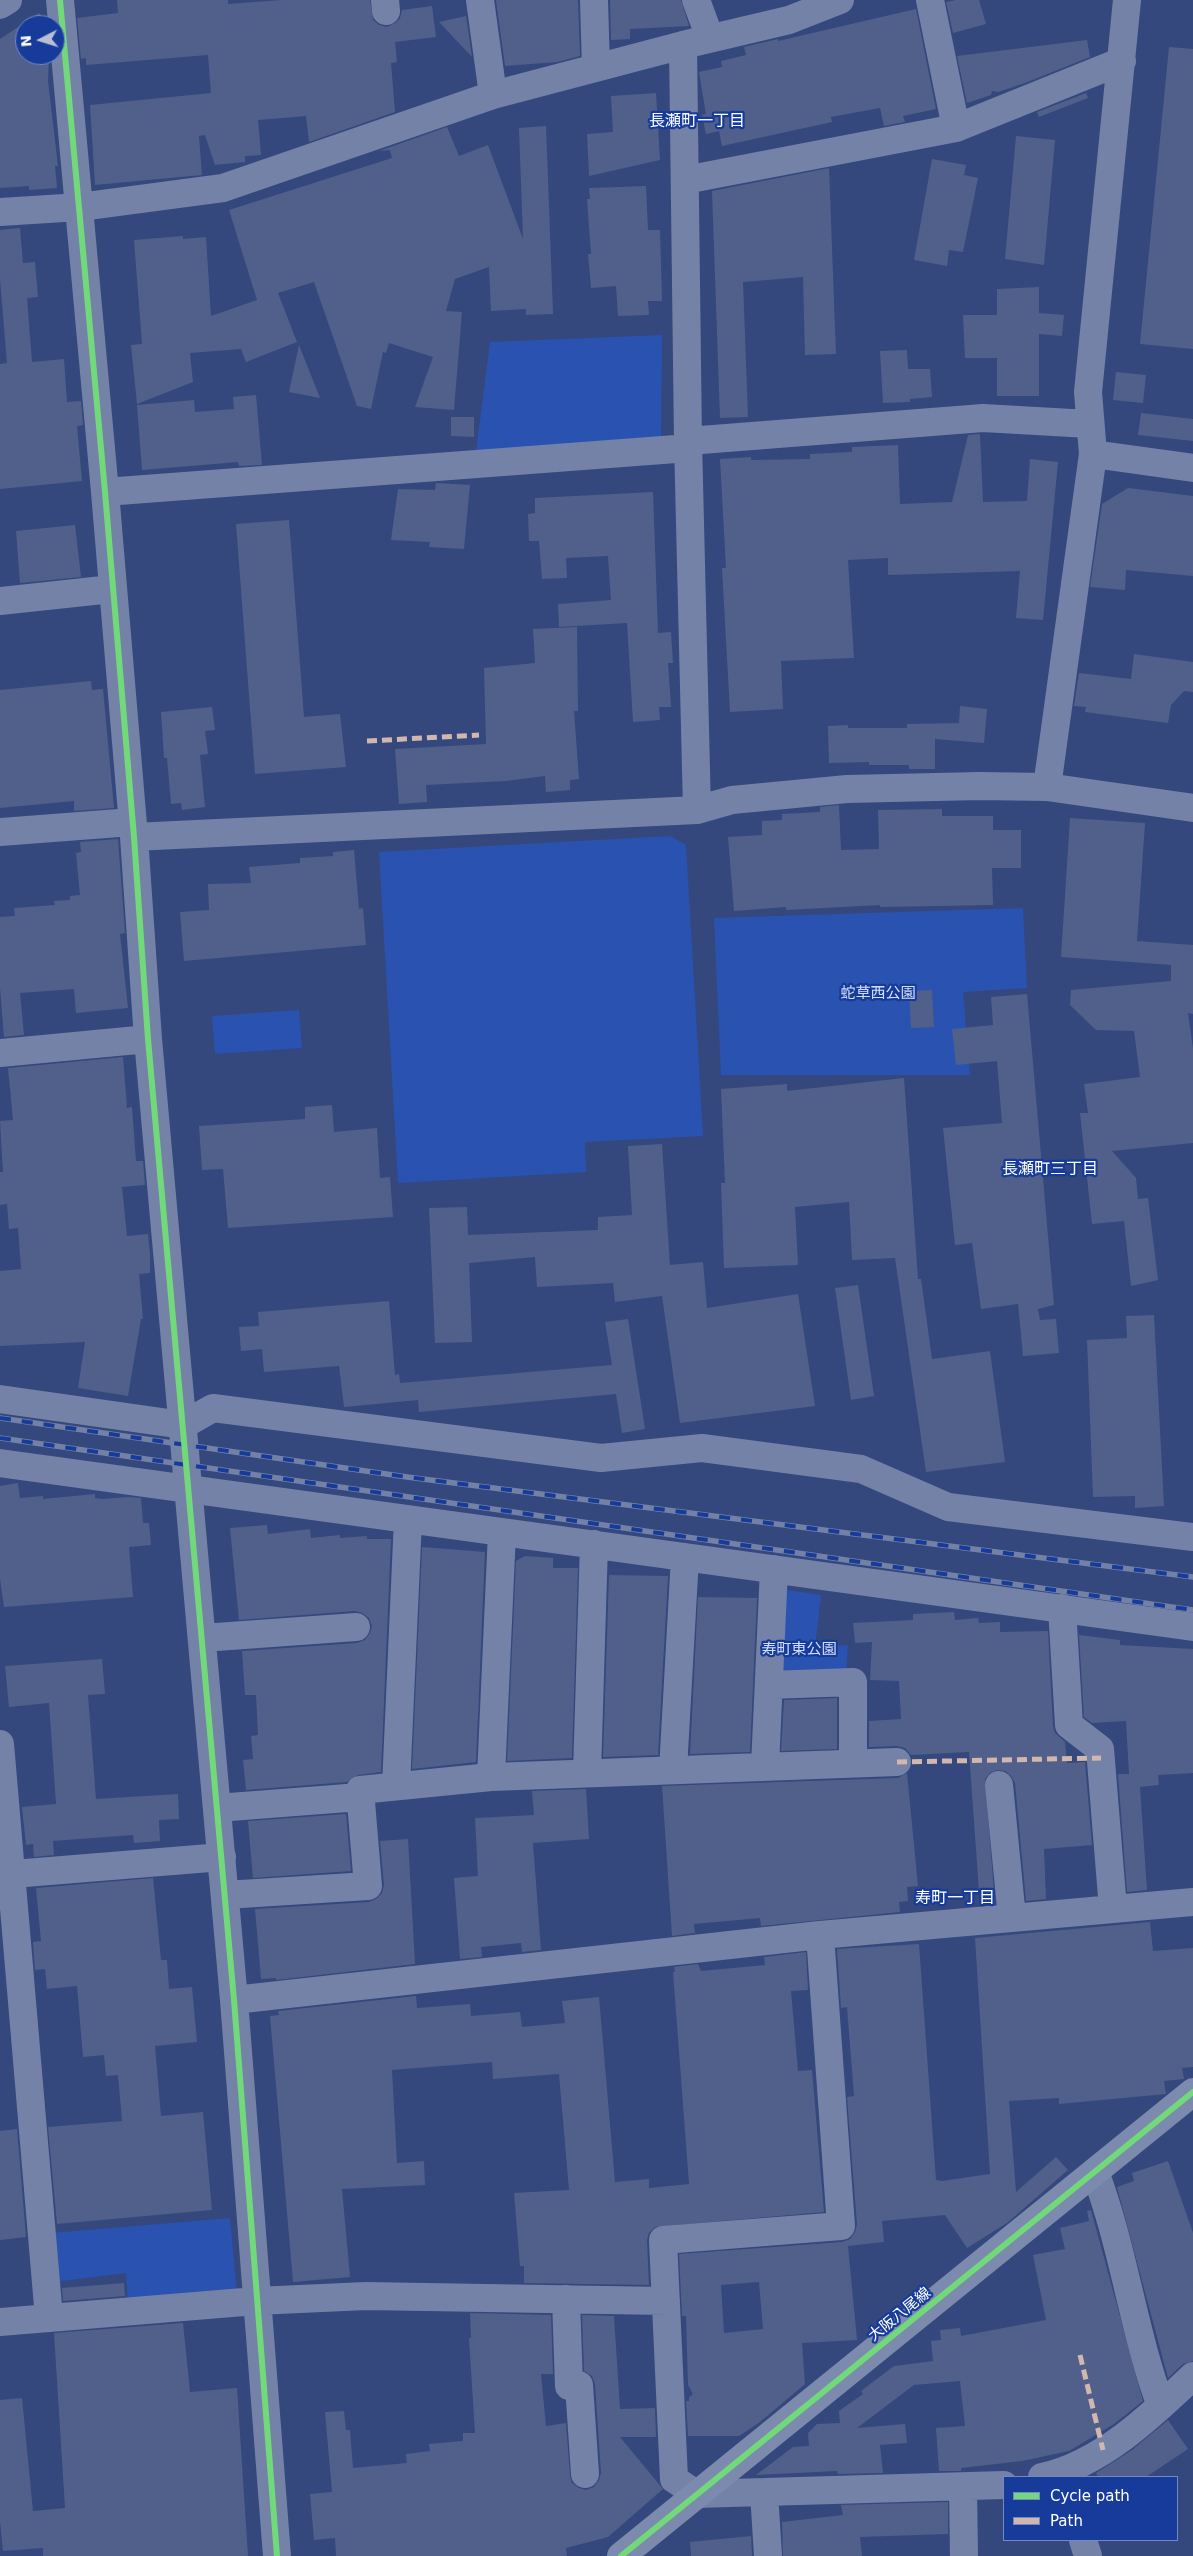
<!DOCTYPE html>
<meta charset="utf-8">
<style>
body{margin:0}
#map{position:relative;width:1193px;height:2556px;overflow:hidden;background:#34487d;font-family:"DejaVu Sans",sans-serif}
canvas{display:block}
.legend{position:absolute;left:1003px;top:2476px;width:175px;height:65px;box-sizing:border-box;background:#163b9b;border:1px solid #7389c3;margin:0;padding:6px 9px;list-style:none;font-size:15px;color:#fff}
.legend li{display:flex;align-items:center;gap:10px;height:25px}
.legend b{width:25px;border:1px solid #7389c3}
.north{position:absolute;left:15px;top:15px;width:50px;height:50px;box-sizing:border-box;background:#163b9b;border:1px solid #7389c3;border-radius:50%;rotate:265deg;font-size:14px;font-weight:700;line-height:20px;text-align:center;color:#fff}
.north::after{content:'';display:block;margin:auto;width:18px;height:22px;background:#b8bfd2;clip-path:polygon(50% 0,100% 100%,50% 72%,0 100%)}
</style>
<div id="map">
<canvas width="1193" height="2556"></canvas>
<ul class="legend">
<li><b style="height:6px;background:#71d979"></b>Cycle path</li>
<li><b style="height:6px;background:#d1b7ad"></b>Path</li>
</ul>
<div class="north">N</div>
</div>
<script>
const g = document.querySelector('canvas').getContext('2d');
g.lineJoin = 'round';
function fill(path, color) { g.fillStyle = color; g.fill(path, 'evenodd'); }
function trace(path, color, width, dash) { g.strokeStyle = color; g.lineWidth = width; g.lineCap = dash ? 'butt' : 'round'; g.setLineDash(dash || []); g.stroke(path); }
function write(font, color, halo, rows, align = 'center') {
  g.font = font + ' "DejaVu Sans","Noto Sans JP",sans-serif'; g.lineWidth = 4.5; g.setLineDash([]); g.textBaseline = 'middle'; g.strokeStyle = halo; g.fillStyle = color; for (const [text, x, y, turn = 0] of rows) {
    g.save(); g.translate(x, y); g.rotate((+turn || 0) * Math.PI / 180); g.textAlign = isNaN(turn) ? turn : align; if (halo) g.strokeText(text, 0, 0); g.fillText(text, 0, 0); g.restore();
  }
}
fill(new Path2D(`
 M 662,335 L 661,438 L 476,452 L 490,342 Z
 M 670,836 L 686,845 L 703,1136 L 585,1142 L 586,1172 L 398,1183 L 379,852 Z
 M 1023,908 L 1027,988 L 963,992 L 970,1075 L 721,1075 L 714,918 Z
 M 299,1010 L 302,1048 L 215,1054 L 212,1016 Z
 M 781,1589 L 821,1595 L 816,1638 L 820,1647 L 848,1645 L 846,1670 L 782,1671 Z
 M 230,2218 L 237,2294 L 128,2304 L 126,2273 L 53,2282 L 51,2233 Z`), '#2a52b1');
fill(new Path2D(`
 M 117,0 L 228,0 L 228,4 L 281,0 L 370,0 L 373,20 L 379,25 L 387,27 L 395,23 L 400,18 L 402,10 L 432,6 L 436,37 L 395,42 L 397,62 L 391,63 L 395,112 L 309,142 L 306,116 L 258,120 L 261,155 L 245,156 L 245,162 L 215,165 L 205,135 L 199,136 L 202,175 L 95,185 L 90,105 L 211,93 L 208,55 L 86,65 L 86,58 L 81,59 L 77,18 L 118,13 Z
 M 496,0 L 578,0 L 580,56 L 557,62 L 505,66 Z
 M 610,0 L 681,0 L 689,26 L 630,29 L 630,39 L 611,40 Z
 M 956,0 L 979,0 L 986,24 L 953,33 L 946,2 Z
 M 916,9 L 936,109 L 903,116 L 905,122 L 884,126 L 880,108 L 831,117 L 832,122 L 722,146 L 719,131 L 706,134 L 702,115 L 706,114 L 699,72 L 722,67 L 721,61 L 746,55 L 744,47 L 778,39 L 778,41 Z
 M 39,13 L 46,20 L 47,25 L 25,25 L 25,55 L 49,55 L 48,81 L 58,166 L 55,166 L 57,188 L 29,190 L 29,186 L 0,188 L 0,39 Z
 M 466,16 L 472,57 L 439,22 Z
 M 1087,40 L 1090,57 L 1025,83 L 998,92 L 992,91 L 991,95 L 967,103 L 957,56 Z
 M 1169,47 L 1193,49 L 1193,349 L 1140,344 Z
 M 656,93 L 660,160 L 589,176 L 587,134 L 613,132 L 611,96 Z
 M 1086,93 L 1088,98 L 1039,117 L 1037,112 Z
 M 546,126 L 553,314 L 526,315 L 526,309 L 491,311 L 489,267 L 455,279 L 446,311 L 462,312 L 454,410 L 415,407 L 433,357 L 389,343 L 386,353 L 383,352 L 371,409 L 357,406 L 314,282 L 278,293 L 297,342 L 246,362 L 241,349 L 190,353 L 193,382 L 137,404 L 131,345 L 142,344 L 134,240 L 183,236 L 183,239 L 206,237 L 211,316 L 257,300 L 229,210 L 392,158 L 390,150 L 379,151 L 447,127 L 459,156 L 488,145 L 523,239 L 519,128 Z
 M 1016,136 L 1055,140 L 1044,265 L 1005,259 Z
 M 932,159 L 966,165 L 964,175 L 978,178 L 963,252 L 949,250 L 947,266 L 914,260 Z
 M 829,168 L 836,354 L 805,355 L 803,277 L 743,282 L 748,417 L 720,418 L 712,191 Z
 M 646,186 L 648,230 L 660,230 L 662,301 L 648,301 L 649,315 L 618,316 L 616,286 L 591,288 L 588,254 L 591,254 L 587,199 L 590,199 L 589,188 Z
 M 20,228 L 23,263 L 35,262 L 38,297 L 27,298 L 32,362 L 64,359 L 67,402 L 81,401 L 83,425 L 77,426 L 82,481 L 0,489 L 0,364 L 7,363 L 0,279 L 0,230 Z
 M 1039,287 L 1039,313 L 1064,315 L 1062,336 L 1039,334 L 1039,396 L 997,396 L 997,358 L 965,358 L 963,315 L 997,315 L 997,289 Z
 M 299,345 L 320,398 L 289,392 Z
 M 907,350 L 908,369 L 930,369 L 932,397 L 910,399 L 910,402 L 883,403 L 880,351 Z
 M 1116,372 L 1146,375 L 1143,403 L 1113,400 Z
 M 256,395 L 262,465 L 239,466 L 238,462 L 142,470 L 137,405 L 194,400 L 195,412 L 234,409 L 233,397 Z
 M 1141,413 L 1193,419 L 1193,441 L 1138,435 Z
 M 451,417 L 474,417 L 474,437 L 451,436 Z
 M 980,434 L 983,502 L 1027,501 L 1030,459 L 1058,462 L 1043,620 L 1016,618 L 1020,571 L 888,575 L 888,558 L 848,560 L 854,658 L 781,661 L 783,709 L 730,712 L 722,568 L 726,568 L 720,459 L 751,457 L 751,460 L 810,459 L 810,454 L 852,452 L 852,447 L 898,445 L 900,504 L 952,502 L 968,435 Z
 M 436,483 L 470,485 L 464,549 L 429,547 L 430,542 L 391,540 L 398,489 L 435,490 Z
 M 1128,488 L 1193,496 L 1193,576 L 1126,570 L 1125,590 L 1090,587 L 1102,504 Z
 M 653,492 L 658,633 L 671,632 L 673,663 L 668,663 L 671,707 L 659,707 L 660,720 L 633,722 L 627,623 L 559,627 L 558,604 L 611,600 L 608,556 L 566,558 L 567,578 L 542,579 L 539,541 L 529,541 L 528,514 L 535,513 L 535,498 Z
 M 289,520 L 304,717 L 340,714 L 346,767 L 255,774 L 236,524 Z
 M 75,525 L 81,577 L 20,583 L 16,531 Z
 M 577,627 L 578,711 L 574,711 L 579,779 L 570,780 L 570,790 L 546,792 L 545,776 L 506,781 L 426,785 L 427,802 L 399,804 L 395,749 L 486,744 L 484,668 L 535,663 L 533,629 Z
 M 1134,654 L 1193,662 L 1193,692 L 1184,691 L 1171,705 L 1168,723 L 1085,712 L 1086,707 L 1074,706 L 1079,673 L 1131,679 Z
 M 91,681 L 92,690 L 103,689 L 114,808 L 74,811 L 74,801 L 0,808 L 0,690 Z
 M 960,706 L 987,709 L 984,743 L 935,739 L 935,769 L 909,769 L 909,765 L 869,765 L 869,762 L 829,763 L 828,726 L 848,725 L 848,728 L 907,728 L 907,724 L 959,723 Z
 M 212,707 L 215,730 L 205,731 L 208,754 L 200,755 L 205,807 L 182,810 L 181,803 L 171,804 L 167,758 L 164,758 L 161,712 Z
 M 839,805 L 841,850 L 879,849 L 878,810 L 942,809 L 942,816 L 993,816 L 993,830 L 1021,830 L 1021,868 L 992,868 L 993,905 L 880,907 L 880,905 L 786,910 L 786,907 L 734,911 L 728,837 L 762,835 L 762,821 L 782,820 L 782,814 L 820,812 L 820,807 Z
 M 1070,818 L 1145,823 L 1137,941 L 1193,945 L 1193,1014 L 1188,1013 L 1193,1049 L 1193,1143 L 1112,1151 L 1136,1178 L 1138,1199 L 1148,1198 L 1158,1280 L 1131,1286 L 1124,1221 L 1092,1224 L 1080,1113 L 1088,1113 L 1084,1084 L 1140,1077 L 1134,1031 L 1096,1030 L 1070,1005 L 1071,990 L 1171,981 L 1171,965 L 1061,957 Z
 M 118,839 L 125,933 L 120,934 L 128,1008 L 76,1013 L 74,989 L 20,993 L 24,1035 L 4,1037 L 0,988 L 0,917 L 15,916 L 14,908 L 55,905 L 54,901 L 70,900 L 70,896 L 80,895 L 76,853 L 81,852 L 80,842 Z
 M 354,850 L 359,909 L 363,908 L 366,945 L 184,961 L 180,912 L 209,910 L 208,884 L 251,883 L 249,867 L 300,863 L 300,858 L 333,856 L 333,852 Z
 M 932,990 L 934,1027 L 911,1028 L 909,991 Z
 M 1027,994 L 1054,1305 L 1038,1309 L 1040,1320 L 1056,1319 L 1059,1353 L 1023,1356 L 1018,1304 L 981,1309 L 972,1243 L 955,1245 L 943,1128 L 1002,1123 L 997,1061 L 956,1065 L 952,1029 L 993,1025 L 991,997 Z
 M 123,1057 L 127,1108 L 132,1107 L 136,1161 L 143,1161 L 145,1185 L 122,1187 L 127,1236 L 148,1234 L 150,1254 L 150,1273 L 139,1274 L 143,1319 L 141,1319 L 128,1396 L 78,1388 L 85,1342 L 0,1346 L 0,1271 L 21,1269 L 18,1228 L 9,1229 L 7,1204 L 0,1205 L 0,1172 L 3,1172 L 0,1121 L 13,1120 L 8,1068 Z
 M 904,1078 L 918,1279 L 921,1279 L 932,1359 L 990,1351 L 1005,1462 L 926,1472 L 895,1258 L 852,1260 L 849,1202 L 795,1207 L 798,1265 L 724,1268 L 721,1183 L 725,1183 L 721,1089 L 787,1084 L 787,1091 Z
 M 332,1105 L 334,1132 L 377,1128 L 380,1178 L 390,1177 L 393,1217 L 228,1228 L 223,1169 L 202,1170 L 199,1126 L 305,1119 L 305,1107 Z
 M 662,1144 L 670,1265 L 703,1262 L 707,1308 L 798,1294 L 815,1406 L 680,1423 L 662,1296 L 615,1302 L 613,1283 L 537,1287 L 535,1257 L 469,1263 L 472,1342 L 435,1343 L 429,1208 L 467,1207 L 468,1235 L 598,1230 L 598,1217 L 632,1215 L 628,1146 Z
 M 858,1285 L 874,1396 L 851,1400 L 835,1288 Z
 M 389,1301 L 395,1375 L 399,1374 L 400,1383 L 612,1365 L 605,1322 L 628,1319 L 645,1429 L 622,1433 L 616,1394 L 419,1412 L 418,1400 L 344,1407 L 339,1366 L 264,1372 L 262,1349 L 241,1351 L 239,1327 L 259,1326 L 258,1312 Z
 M 1154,1315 L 1164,1506 L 1135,1508 L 1135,1496 L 1093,1497 L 1087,1340 L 1127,1338 L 1126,1316 Z
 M 18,1483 L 20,1498 L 43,1496 L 43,1499 L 95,1494 L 95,1498 L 102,1499 L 129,1497 L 141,1498 L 143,1523 L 149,1523 L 151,1545 L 129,1547 L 133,1597 L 4,1607 L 0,1579 L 0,1486 Z
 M 267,1525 L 268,1534 L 310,1529 L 311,1538 L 340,1535 L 340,1538 L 367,1536 L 367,1539 L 391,1539 L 381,1772 L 358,1775 L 347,1782 L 246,1790 L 243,1760 L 253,1759 L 251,1736 L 258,1735 L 256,1695 L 245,1695 L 242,1651 L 357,1643 L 365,1640 L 370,1633 L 372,1626 L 369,1618 L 362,1613 L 355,1611 L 239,1620 L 230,1528 Z
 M 422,1547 L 485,1552 L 476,1762 L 412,1769 Z
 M 525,1556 L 553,1558 L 553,1568 L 578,1568 L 572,1758 L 507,1761 L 516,1561 Z
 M 609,1575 L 668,1576 L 658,1755 L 603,1757 Z
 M 698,1597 L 757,1598 L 750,1752 L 690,1754 Z
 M 954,1612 L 955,1620 L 978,1618 L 979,1623 L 1000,1622 L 1000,1632 L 1048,1631 L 1053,1726 L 1055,1733 L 1065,1742 L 1067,1763 L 1085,1762 L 1092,1845 L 1044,1849 L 1046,1899 L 1026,1901 L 1015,1783 L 1011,1776 L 1005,1771 L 997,1770 L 990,1773 L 985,1779 L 995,1904 L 980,1905 L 969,1752 L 911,1755 L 905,1748 L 897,1746 L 869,1747 L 869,1721 L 901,1719 L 899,1681 L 870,1680 L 872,1642 L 855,1643 L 853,1623 L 913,1620 L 913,1614 Z
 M 1079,1635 L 1120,1640 L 1120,1645 L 1193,1649 L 1193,1773 L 1158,1775 L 1159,1785 L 1140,1787 L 1147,1890 L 1127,1892 L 1118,1774 L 1129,1774 L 1126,1721 L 1092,1723 L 1084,1717 Z
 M 102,1659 L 105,1694 L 88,1695 L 96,1799 L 178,1794 L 179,1819 L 159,1820 L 160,1841 L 134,1843 L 133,1835 L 53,1841 L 54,1855 L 34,1857 L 33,1844 L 26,1845 L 22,1807 L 56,1804 L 49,1703 L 9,1707 L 5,1666 Z
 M 837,1698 L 837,1749 L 781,1751 L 784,1700 Z
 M 907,1773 L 918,1886 L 907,1887 L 908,1901 L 899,1902 L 900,1912 L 761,1926 L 760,1918 L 694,1924 L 695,1933 L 672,1936 L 662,1786 L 898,1778 Z
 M 586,1789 L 589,1839 L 533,1843 L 541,1950 L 522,1952 L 521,1943 L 481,1947 L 482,1957 L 460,1959 L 454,1878 L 478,1876 L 475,1818 L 534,1815 L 532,1791 Z
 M 346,1814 L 351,1871 L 253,1878 L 248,1821 Z
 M 408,1839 L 415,1964 L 276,1980 L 276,1978 L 261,1979 L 255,1909 L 369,1902 L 376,1899 L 382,1893 L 384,1885 L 380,1841 Z
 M 153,1878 L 161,1960 L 167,1960 L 169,1989 L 192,1987 L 197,2042 L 155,2046 L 161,2116 L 203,2112 L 212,2210 L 57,2224 L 48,2127 L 122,2121 L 118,2075 L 106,2076 L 104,2055 L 83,2057 L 77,1986 L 47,1989 L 45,1969 L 35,1970 L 33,1942 L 41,1941 L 36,1888 Z
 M 1150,1922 L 1153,1951 L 1193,1948 L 1193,2067 L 1182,2068 L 1184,2079 L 1164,2081 L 1166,2094 L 1059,2104 L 1059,2098 L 1009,2101 L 1016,2192 L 1056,2157 L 1068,2170 L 1007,2223 L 967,2248 L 945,2215 L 882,2221 L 884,2242 L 848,2246 L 857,2340 L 802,2343 L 805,2384 L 760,2422 L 739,2436 L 688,2436 L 686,2401 L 689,2401 L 689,2397 L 693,2394 L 688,2385 L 686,2316 L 682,2316 L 679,2254 L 842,2242 L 850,2239 L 855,2232 L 857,2225 L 847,2097 L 854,2096 L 847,2007 L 841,2008 L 837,1949 L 919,1944 L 936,2180 L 942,2181 L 990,2174 L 975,1938 ZM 759,2282 L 763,2329 L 724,2333 L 721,2285 Z
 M 806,1952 L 808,1990 L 791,1991 L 798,2071 L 812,2070 L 824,2212 L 655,2227 L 649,2233 L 647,2240 L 649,2285 L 524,2283 L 524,2266 L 520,2266 L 514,2193 L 569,2190 L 559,2074 L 493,2079 L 492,2062 L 392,2070 L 397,2163 L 424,2161 L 425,2185 L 342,2189 L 350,2277 L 293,2282 L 270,2016 L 279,2015 L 278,2011 L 416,1996 L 417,2008 L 470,2004 L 471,2016 L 520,2012 L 522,2027 L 565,2023 L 562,2001 L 599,1997 L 615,2182 L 649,2179 L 649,2188 L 689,2184 L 673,1972 L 675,1972 L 674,1967 L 698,1964 L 701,1971 L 765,1965 L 764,1957 Z
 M 17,2129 L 26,2237 L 0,2240 L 0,2131 Z
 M 1168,2161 L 1193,2233 L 1193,2361 L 1183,2364 L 1168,2378 L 1117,2187 L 1134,2181 L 1132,2173 Z
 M 1091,2210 L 1143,2401 L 1114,2424 L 1069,2451 L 1022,2461 L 961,2468 L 961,2471 L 939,2471 L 936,2428 L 965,2426 L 960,2381 L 914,2385 L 857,2428 L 905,2424 L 907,2443 L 880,2445 L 883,2473 L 838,2474 L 837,2471 L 756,2475 L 793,2447 L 809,2446 L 808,2433 L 817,2424 L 840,2423 L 839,2411 L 863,2394 L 861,2391 L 894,2366 L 933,2361 L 931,2341 L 941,2340 L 940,2330 L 960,2328 L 961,2336 L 1046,2320 L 1033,2255 L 1065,2249 L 1060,2228 L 1089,2221 L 1087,2211 Z
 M 124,2283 L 125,2296 L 63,2301 L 62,2288 Z
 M 470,2313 L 551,2315 L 553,2374 L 541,2374 L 546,2426 L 566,2423 L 570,2476 L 572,2483 L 579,2488 L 586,2490 L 594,2487 L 599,2480 L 601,2473 L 595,2384 L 592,2376 L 584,2371 L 582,2315 L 614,2316 L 620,2409 L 655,2408 L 656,2437 L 620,2437 L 663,2489 L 608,2537 L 566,2548 L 567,2556 L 336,2556 L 335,2538 L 314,2540 L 310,2494 L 332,2492 L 325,2412 L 344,2411 L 346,2430 L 350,2430 L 353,2468 L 407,2463 L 406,2454 L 430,2451 L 429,2444 L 463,2441 L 463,2433 L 475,2433 L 469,2338 L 471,2338 Z
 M 183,2323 L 190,2392 L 237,2388 L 248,2556 L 43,2556 L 43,2548 L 3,2551 L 0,2521 L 0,2400 L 22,2398 L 33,2511 L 65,2508 L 54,2333 Z
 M 1168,2420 L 1188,2449 L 1146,2477 L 1098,2477 L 1096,2473 L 1132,2450 Z
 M 948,2502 L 948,2534 L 860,2537 L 862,2556 L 783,2556 L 782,2522 L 843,2515 L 841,2505 Z
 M 751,2536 L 752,2556 L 691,2556 L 690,2542 Z`), '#50608a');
trace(new Path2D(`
 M 60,0 L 105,492 L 134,837 L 148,1039 L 234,2000 L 277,2556
 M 385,0 L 386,11
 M 480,0 L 493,95
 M 594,0 L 596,68
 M 696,0 L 710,38
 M 930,0 L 956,128
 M 0,5 L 8,0
 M 683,45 L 688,441 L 697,810
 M 685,180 L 956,128 L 1122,61
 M 0,212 L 80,207 L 223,188 L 493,95 L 683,45 L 789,20 L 840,0
 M 688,441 L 983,418 L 1089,424
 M 1093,454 L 1193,468
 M 105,492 L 689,448
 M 0,601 L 112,589
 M 1047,787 L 1093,454 L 1088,392 L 1127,0
 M 0,832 L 132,822
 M 134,837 L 697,810 L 732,800 L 847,789 L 980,786 L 1047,787 L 1193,808
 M 0,1053 L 148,1039
 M 0,1399 L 183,1425 L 213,1408 L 601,1458 L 702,1448 L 861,1469 L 948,1507 L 1193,1537
 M 0,1463 L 1193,1627
 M 1062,1608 L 1069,1725 L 1100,1749 L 1113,1909
 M 202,1638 L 356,1627
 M 769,1685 L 853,1682 L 853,1762
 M 0,1744 L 49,2318
 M 765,1766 L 774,1569
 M 673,1770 L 685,1557
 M 587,1773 L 594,1544
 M 491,1777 L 502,1532
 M 999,1785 L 1012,1918
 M 396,1786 L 408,1519
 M 217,1808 L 360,1797
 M 0,1875 L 222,1857
 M 225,1895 L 368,1886 L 360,1790 L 491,1777 L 897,1762
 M 820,1935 L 841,2226 L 663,2240 L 674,2479 L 696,2494 L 1004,2485
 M 234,2000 L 820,1935 L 1193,1902
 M 1095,2172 C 1124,2249 1133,2330 1161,2406
 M 566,2299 L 569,2386 L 579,2385 L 585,2474
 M 0,2322 L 256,2301 L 366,2296 L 666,2301
 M 1042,2477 C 1100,2465 1151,2416 1193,2376
 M 963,2488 L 964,2556
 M 764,2492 L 768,2556
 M 1083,2540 L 1088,2556`), '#7482a8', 28);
trace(new Path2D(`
 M 621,2556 L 1193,2092`), '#7c8aad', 28);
const rail = new Path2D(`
 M 0,1418 L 407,1477 L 1193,1577
 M 0,1438 L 1193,1610`);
trace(rail, '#7481a6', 5.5);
trace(rail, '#163b9b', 4, [11]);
trace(new Path2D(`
 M 367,741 L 479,735
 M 897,1762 L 1101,1758
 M 1080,2355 L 1103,2450`), '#d1b7ad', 5, [10, 5]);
trace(new Path2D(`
 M 60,0 L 105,492 L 134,837 L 148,1039 L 234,2000 L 277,2556
 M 621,2556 L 1193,2092`), '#71d979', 6);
write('15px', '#d3e0fd', '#163b9b', [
 ["蛇草西公園",878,994],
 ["寿町東公園",799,1650]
]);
write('15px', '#fff', '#163b9b', [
 ["大阪八尾線",900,2315,-39]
]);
write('16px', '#fff', '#163b9b', [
 ["長瀬町一丁目",697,122],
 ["長瀬町三丁目",1050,1170],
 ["寿町一丁目",955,1899]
]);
</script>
